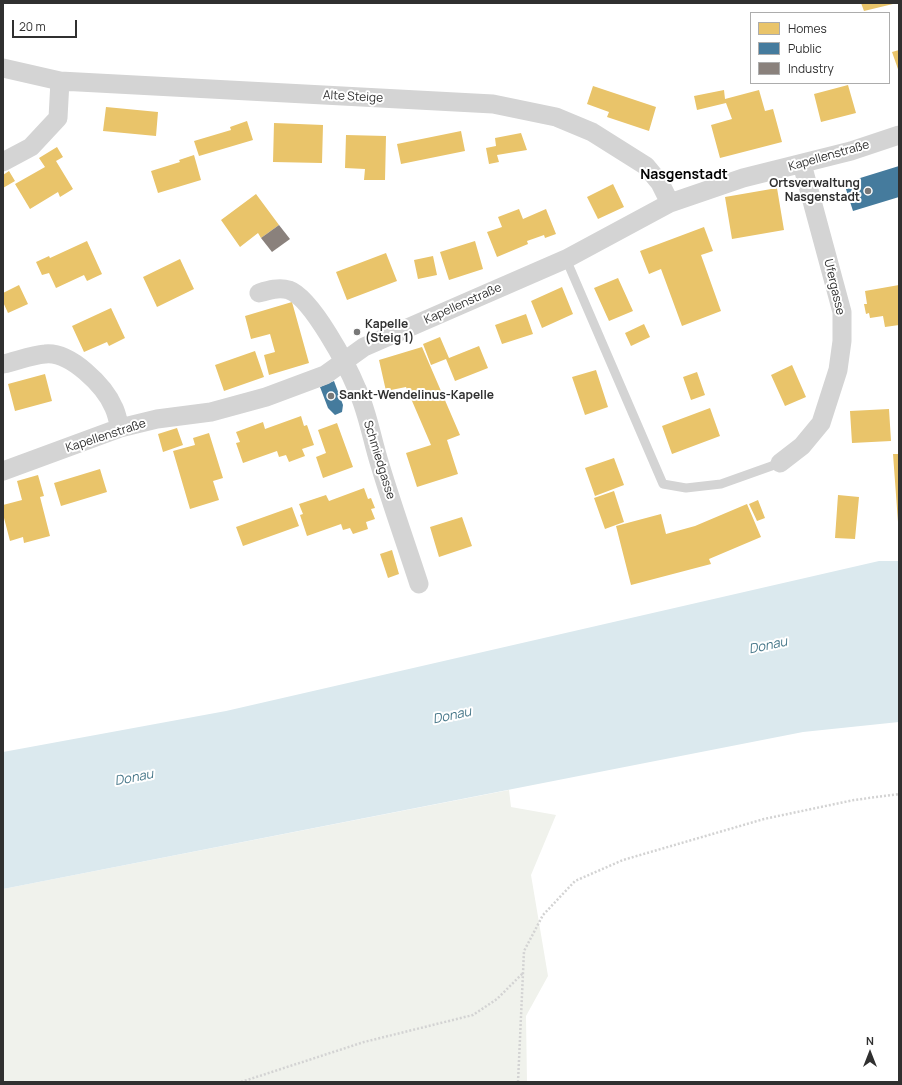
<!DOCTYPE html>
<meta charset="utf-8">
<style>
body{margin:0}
#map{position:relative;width:902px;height:1085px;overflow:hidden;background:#fff;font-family:Manrope,sans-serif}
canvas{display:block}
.frame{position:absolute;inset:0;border:4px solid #303030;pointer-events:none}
.legend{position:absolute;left:750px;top:12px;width:140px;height:72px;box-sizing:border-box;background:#fff;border:1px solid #acacac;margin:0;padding:5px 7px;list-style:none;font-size:12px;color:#303030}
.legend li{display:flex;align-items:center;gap:8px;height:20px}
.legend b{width:20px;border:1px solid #acacac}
.north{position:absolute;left:850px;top:1033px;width:40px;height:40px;-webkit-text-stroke:3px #fff;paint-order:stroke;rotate:0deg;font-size:11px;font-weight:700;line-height:16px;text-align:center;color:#303030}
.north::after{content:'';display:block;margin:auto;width:14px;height:18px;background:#303030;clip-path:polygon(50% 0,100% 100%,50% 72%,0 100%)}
.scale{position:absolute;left:12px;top:20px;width:65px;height:18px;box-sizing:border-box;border:2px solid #303030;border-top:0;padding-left:5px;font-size:12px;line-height:14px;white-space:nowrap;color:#303030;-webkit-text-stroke:3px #fff;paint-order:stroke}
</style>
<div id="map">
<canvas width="902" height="1085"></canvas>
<div class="frame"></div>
<ul class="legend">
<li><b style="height:11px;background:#e9c46a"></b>Homes</li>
<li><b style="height:11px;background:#457b9d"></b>Public</li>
<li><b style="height:11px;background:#8a817c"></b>Industry</li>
</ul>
<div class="north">N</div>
<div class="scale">20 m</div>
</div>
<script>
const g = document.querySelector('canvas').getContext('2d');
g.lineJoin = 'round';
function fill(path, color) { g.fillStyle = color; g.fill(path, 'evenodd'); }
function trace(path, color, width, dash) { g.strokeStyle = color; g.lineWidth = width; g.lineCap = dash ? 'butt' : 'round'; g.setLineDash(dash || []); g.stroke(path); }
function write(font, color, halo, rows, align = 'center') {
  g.font = font + ' Manrope,sans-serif'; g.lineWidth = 4; g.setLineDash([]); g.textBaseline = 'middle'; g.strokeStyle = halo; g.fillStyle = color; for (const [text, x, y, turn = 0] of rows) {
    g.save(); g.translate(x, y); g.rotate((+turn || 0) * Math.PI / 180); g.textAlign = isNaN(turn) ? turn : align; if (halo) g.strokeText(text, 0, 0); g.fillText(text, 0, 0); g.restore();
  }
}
fill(new Path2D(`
 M 509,790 L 511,807 L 556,815 L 531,875 L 548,976 L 526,1016 L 527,1082 L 3,1082 L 3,889 Z`), '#f0f2ec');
fill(new Path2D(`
 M 879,561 L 899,561 L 899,722 L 803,732 L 3,889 L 3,752 L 226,711 Z`), '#dbe9ee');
fill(new Path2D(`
 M 861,3 L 893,3 L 893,4 L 864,11 Z
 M 899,50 L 899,72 L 892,52 Z
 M 848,85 L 856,113 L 821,122 L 814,94 Z
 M 593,86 L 656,107 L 649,131 L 607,117 L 609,112 L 587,104 Z
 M 724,90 L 725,99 L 759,90 L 765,111 L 773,109 L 782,142 L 720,158 L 711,125 L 732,119 L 726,103 L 697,110 L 694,96 Z
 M 106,107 L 158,112 L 156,136 L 103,131 Z
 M 247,121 L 253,140 L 199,156 L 194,141 L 231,130 L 230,127 Z
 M 274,123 L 323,125 L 322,163 L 273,162 Z
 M 461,131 L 465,151 L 401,164 L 397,144 Z
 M 521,133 L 527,150 L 497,155 L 499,162 L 489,164 L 486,148 L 496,146 L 495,138 Z
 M 346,135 L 386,136 L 385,180 L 364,180 L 365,169 L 345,168 Z
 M 57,147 L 63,157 L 56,161 L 73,189 L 60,197 L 58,192 L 30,209 L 15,184 L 45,167 L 39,158 Z
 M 194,155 L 201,180 L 158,193 L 151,171 L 180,162 L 179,160 Z
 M 9,171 L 15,181 L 3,188 L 3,175 Z
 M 613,184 L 624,207 L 598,219 L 587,197 Z
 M 777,188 L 784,230 L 732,239 L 725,197 Z
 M 256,194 L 279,225 L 261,238 L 258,233 L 240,247 L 221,220 Z
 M 519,209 L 523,219 L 546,209 L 556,234 L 545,238 L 544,235 L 527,241 L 528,244 L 497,257 L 487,232 L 502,227 L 498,217 Z
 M 704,227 L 713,251 L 701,255 L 721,311 L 682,326 L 661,269 L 649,274 L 640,251 Z
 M 87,241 L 102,274 L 87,281 L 84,275 L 56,288 L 49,273 L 42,275 L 36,262 L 49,256 L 50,258 Z
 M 475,241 L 483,269 L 449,280 L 440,252 Z
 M 386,253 L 397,281 L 347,300 L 336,272 Z
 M 433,256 L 437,275 L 418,279 L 414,260 Z
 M 180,259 L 194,289 L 157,307 L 143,277 Z
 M 618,278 L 633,311 L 609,321 L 594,288 Z
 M 19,285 L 28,304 L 8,313 L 3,302 L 3,293 Z
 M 899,285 L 899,325 L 885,327 L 883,316 L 870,318 L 869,313 L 866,314 L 864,304 L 867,304 L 865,291 Z
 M 562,287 L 573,314 L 542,328 L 531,301 Z
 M 292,302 L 309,363 L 269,375 L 264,355 L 275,352 L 270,334 L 251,339 L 245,316 Z
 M 111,308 L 125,338 L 109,346 L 107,342 L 84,352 L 72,326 Z
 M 526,314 L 533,334 L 502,344 L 495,325 Z
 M 644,324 L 650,337 L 631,346 L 625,333 Z
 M 440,337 L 449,358 L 479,346 L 488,368 L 455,381 L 446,359 L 431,365 L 423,344 Z
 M 422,347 L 460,435 L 447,440 L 458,474 L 417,487 L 406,453 L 431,445 L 406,387 L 386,391 L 379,360 Z
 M 255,351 L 264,377 L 224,391 L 215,365 Z
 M 792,365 L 806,397 L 785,406 L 771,375 Z
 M 596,370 L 608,407 L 585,415 L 572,377 Z
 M 697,372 L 705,395 L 691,400 L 683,377 Z
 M 45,374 L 52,401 L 15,411 L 8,384 Z
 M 710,408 L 720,436 L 672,454 L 662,426 Z
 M 889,409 L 891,441 L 852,443 L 850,411 Z
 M 301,416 L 304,426 L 307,425 L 314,445 L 302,449 L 305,456 L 289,462 L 286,455 L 279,457 L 277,451 L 243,463 L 236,443 L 240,442 L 236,432 L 263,422 L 265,429 Z
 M 337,423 L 353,467 L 323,478 L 316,457 L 326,453 L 318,430 Z
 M 177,428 L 183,445 L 163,452 L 158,434 Z
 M 209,433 L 223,478 L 213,481 L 219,500 L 190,509 L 173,451 L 195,445 L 193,438 Z
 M 893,454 L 899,454 L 899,522 L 898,522 Z
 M 614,458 L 624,485 L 595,496 L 585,468 Z
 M 100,469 L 107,492 L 61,506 L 54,483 Z
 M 38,475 L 44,496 L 40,497 L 50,536 L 24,543 L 23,537 L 10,541 L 3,514 L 3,505 L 22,500 L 17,481 Z
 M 364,488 L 368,499 L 371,498 L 375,508 L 371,509 L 375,519 L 366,522 L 368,529 L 353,534 L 350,528 L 343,530 L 341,524 L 307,536 L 300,515 L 303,514 L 299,504 L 326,495 L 329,501 Z
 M 614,491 L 624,522 L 605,529 L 594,498 Z
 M 838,495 L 859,497 L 855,539 L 835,538 Z
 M 758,500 L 765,518 L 757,521 L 749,504 Z
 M 747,504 L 761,537 L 709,559 L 711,564 L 631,585 L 616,526 L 661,514 L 666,534 L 695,526 Z
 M 292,507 L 299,526 L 243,546 L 236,527 Z
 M 462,517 L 472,546 L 439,557 L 430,527 Z
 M 392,550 L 399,574 L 388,578 L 380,554 Z`), '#e9c46a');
fill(new Path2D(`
 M 899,166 L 899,197 L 853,211 L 844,183 Z
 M 334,381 L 343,405 L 342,412 L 335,415 L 328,408 L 320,387 Z`), '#457b9d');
fill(new Path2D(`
 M 279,225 L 290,239 L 272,252 L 261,238 Z`), '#8a817c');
trace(new Path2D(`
 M 241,1082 L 364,1042 L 473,1015 L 497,999 L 523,973
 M 518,1082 L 524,951 L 543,915 L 575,881 L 623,860 L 764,819 L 854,800 L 899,794`), '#d3d3d3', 2.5, [2, 2]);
trace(new Path2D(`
 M 566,259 L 663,484 L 686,488 L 721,484 L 780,463`), '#d4d4d4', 9);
trace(new Path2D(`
 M 3,68 L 60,81 L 493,104 L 556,117 L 592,132 L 646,166 L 660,183 L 670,203
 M 3,162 L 31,147 L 58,118 L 60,81
 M 259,293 C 269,290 279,287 289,290 C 312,298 348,367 357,389 C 368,413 372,440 380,465 C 392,505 406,544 419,584
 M 3,364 C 17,361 31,355 45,354 C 70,351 105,386 114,408 C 117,414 118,422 120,428
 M 780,463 L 802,446 L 821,423 L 838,370 L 842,341 L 842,312 L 802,164
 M 3,471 L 120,428 L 157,419 L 211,412 L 266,397 L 325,375 L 364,347 L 566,259 L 670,203 L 743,178 L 851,151 L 899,135`), '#d4d4d4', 19);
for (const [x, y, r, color] of [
 [868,191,4,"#787878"],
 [357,332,4,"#787878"],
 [331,396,4,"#787878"]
]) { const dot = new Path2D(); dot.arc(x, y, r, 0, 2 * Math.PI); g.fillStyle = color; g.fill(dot); trace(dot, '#fff', 1.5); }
write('12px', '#303030', '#fff', [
 ["Alte Steige",353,97,3],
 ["Kapellenstraße",829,156,-16],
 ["Ufergasse",834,287,77],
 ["Kapellenstraße",463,304,-24],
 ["Kapellenstraße",106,436,-18],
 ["Schmiedgasse",379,460,73]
]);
write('bold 12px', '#303030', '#fff', [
 ["Ortsverwaltung",860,184,"right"],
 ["Nasgenstadt",860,198,"right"],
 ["Kapelle",365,325],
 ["(Steig 1)",365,339],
 ["Sankt-Wendelinus-Kapelle",339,396]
], 'left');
write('italic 13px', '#477789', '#fff', [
 ["Donau",768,646,-12],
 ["Donau",452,716,-12],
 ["Donau",134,778,-11]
]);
write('bold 14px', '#000', '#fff', [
 ["Nasgenstadt",684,175]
]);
</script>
